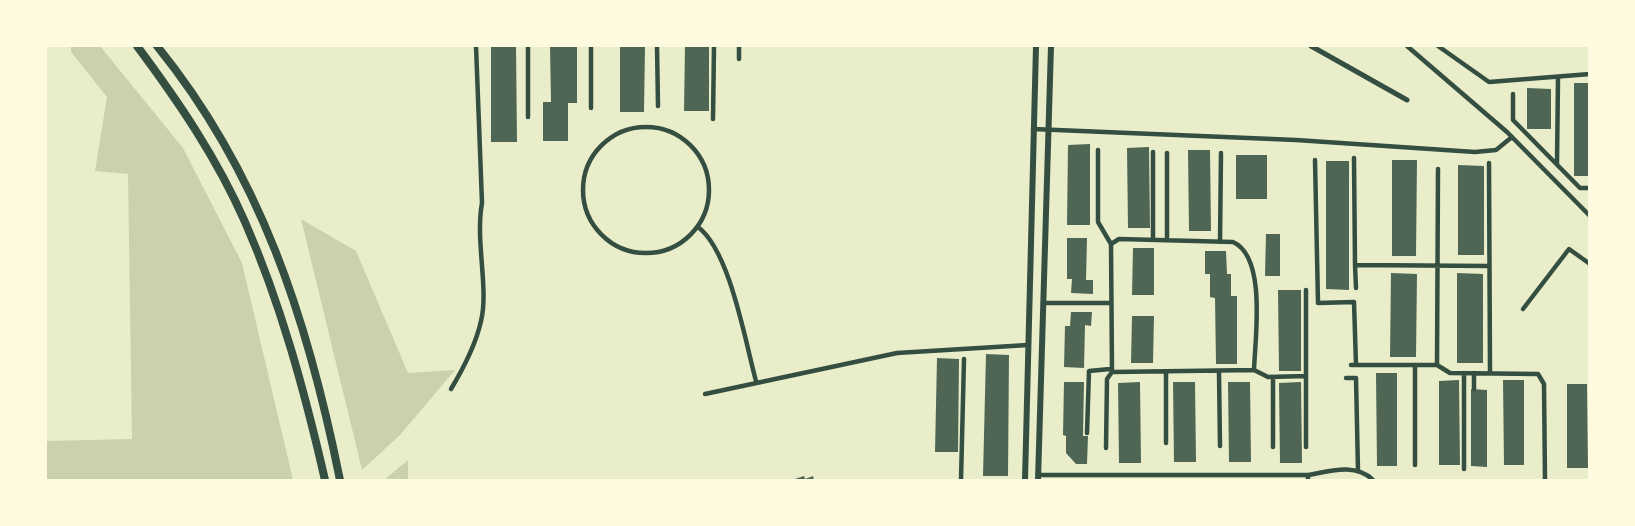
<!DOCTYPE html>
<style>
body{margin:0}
#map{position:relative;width:1635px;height:526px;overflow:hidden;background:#e9edc9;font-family:"Asap Condensed",sans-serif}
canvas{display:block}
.frame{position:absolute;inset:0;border:47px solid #fefae0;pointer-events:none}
</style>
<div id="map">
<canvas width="1635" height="526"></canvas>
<div class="frame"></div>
</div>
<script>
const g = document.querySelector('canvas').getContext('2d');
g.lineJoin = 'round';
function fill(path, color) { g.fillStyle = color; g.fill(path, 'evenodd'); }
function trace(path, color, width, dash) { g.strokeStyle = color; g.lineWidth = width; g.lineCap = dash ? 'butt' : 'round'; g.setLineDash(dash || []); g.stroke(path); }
fill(new Path2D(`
 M 71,46 L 100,46 L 183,148 L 242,263 L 293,480 L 46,480 L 46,441 L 132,439 L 128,174 L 95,171 L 107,97 L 71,52 Z
 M 301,219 L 356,251 L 408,373 L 455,370 L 400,435 L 362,470 Z
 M 408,460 L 408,480 L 384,480 Z`), '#cad2ad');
fill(new Path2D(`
 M 491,46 L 516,46 L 517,142 L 491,142 Z
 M 550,46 L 577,46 L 577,103 L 568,103 L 568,141 L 543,141 L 543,102 L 551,102 Z
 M 620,46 L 645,46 L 644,112 L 620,112 Z
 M 685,46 L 709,46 L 709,111 L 684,111 Z
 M 1574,83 L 1590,83 L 1590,176 L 1574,176 Z
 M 1527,88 L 1551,89 L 1551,129 L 1527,129 Z
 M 1090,144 L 1090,225 L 1067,225 L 1068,145 Z
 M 1149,147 L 1150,228 L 1128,228 L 1127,148 Z
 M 1188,150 L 1210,150 L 1211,231 L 1189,231 Z
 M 1236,155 L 1267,155 L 1267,199 L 1236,199 Z
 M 1392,160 L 1417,160 L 1416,256 L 1392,256 Z
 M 1326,161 L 1349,161 L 1349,290 L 1326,289 Z
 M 1458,165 L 1484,166 L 1484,255 L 1458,255 Z
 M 1266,234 L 1280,234 L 1280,276 L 1265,276 Z
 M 1067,238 L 1087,238 L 1086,280 L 1093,280 L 1093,294 L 1071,293 L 1072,279 L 1067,279 Z
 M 1133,248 L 1154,248 L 1154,295 L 1132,295 Z
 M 1205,251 L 1226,251 L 1227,274 L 1231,274 L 1231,296 L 1237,296 L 1237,364 L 1216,364 L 1215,298 L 1210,297 L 1210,274 L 1205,274 Z
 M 1391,273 L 1417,274 L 1416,357 L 1390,357 Z
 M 1457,273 L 1483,274 L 1483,363 L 1457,363 Z
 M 1278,290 L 1301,290 L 1301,371 L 1279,371 Z
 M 1071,312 L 1092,312 L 1091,326 L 1085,325 L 1084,368 L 1064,367 L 1065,326 L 1070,326 Z
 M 1132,316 L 1154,316 L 1153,363 L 1131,363 Z
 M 986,354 L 1009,355 L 1008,476 L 983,476 Z
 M 937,358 L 959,359 L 958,452 L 935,452 Z
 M 1376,373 L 1397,373 L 1397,466 L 1377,466 Z
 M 1459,380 L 1460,465 L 1439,465 L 1439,381 Z
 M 1503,380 L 1524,380 L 1524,465 L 1504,465 Z
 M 1064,382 L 1084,382 L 1083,436 L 1088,436 L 1087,464 L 1076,464 L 1066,453 L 1066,436 L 1063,435 Z
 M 1140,382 L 1141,463 L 1119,463 L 1118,383 Z
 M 1173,382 L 1195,382 L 1196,462 L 1174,462 Z
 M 1228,382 L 1250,382 L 1251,462 L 1229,462 Z
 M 1301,382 L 1302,463 L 1280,463 L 1279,383 Z
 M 1567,384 L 1587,384 L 1588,468 L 1567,468 Z
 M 1471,389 L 1487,390 L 1487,467 L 1471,466 Z
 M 804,476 L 805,479 L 813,476 L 814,480 L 792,480 Z`), '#4f6655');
trace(new Path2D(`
 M 528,46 L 528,117
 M 591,46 L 591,108
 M 657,46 L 658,106
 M 1407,46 L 1507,132 L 1590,216
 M 1438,46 L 1489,82 L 1590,74
 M 739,59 L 739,46
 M 1513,94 L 1513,120 L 1580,188 L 1590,188
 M 713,119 L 714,46
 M583 190a63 63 0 1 1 126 0a63 63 0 1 1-126 0Z
 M 1033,129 L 1296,140 L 1475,152 L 1496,150 L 1512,137
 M 1098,150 L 1098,222 L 1111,244
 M 1167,153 L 1167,240
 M 1354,158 L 1355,265 L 1489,266
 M 1315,160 L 1318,303 L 1354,302 L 1356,365
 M 1489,163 L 1490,372
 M 1557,164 L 1558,77
 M 698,227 C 730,251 745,341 756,381
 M 1119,239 L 1233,242 C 1267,257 1255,339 1254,370 L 1112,372 L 1111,244 Z
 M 1153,240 L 1153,152
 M 1220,242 L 1221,153
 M 1355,265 L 1356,288
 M 1306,290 L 1306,447
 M 1043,303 L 1110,303
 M 1523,309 L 1569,249 L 1590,264
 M 1351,365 L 1437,365 L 1450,373 L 1538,374 L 1544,384 L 1545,480
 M 1415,365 L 1415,465
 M 1437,365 L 1438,169
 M 1254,370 L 1268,377 L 1306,376
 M 1166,372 L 1166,443
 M 1219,373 L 1220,446
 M 1464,373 L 1464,469
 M 1273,377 L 1273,447
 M 1346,378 L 1356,378 L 1358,471
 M 451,389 C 463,369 476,344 481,321 C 489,289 475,241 482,203 L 476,46
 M 1474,389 L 1474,373
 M 705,394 L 897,353 L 1028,345
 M 1087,433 L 1089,371 L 1110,369
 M 1106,448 L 1107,379 L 1112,372
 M 1038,475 L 1308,475 L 1308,480
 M 1308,475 C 1330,471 1356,463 1373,480
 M 961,480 L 964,359`), '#344e41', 4.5);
trace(new Path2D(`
 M 1311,46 L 1407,100`), '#344e41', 5);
trace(new Path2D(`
 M 1025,480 L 1036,46
 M 1038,480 L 1051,46`), '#344e41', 6);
trace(new Path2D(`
 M 137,46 C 178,101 217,158 245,222 C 281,304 305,393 325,480
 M 157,46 C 261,174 308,321 340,480`), '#344e41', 8);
</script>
